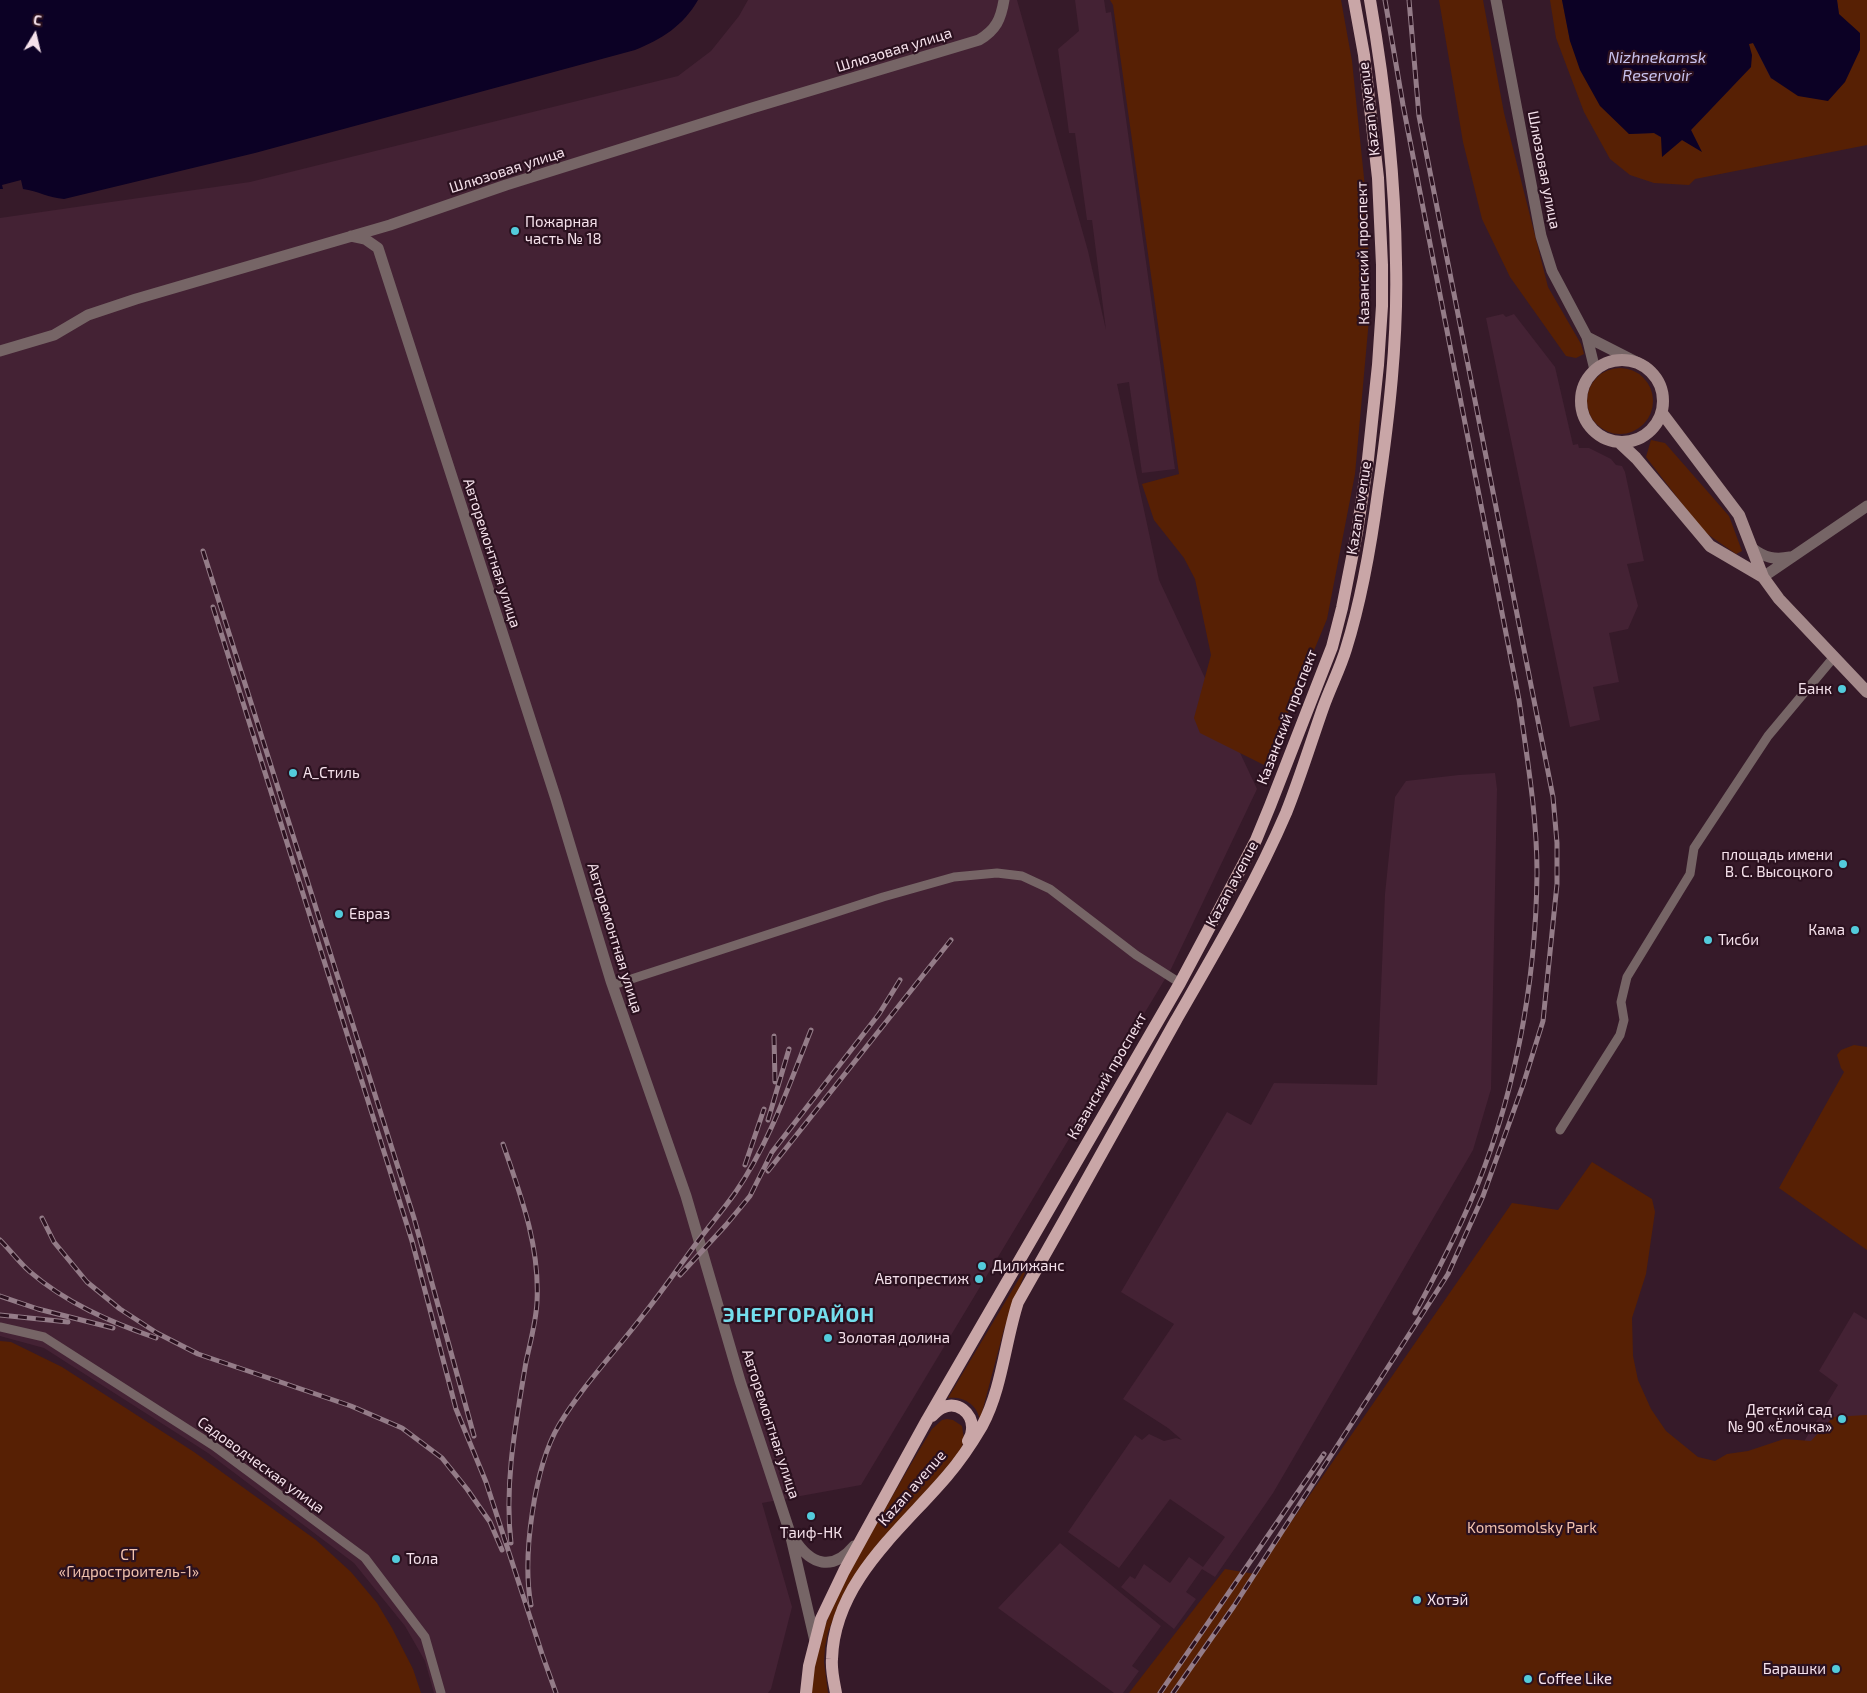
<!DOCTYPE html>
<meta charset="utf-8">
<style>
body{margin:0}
#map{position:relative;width:1867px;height:1693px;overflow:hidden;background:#361a29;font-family:"Exo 2",sans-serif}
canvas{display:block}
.north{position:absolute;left:10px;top:10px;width:50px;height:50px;-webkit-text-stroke:4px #2b111f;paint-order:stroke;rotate:9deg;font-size:14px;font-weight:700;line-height:20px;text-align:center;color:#f5e1eb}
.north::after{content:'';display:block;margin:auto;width:18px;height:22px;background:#f5e1eb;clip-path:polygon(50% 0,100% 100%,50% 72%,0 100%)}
</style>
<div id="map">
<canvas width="1867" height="1693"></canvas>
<div class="north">С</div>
</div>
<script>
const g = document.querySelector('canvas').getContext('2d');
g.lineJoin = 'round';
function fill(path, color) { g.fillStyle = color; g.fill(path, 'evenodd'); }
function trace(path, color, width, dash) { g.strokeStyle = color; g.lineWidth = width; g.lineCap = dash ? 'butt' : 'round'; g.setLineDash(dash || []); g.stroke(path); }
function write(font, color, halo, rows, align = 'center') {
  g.font = font + ' "Exo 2",sans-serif'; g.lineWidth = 4.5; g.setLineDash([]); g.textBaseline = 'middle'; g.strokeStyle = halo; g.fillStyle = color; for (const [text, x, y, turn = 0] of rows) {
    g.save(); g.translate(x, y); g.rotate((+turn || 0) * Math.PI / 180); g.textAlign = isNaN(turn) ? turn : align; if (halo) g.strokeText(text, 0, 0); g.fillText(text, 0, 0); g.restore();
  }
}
fill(new Path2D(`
 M 748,0 L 1017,0 L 1088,251 L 1106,330 L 1092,220 L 1087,220 L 1075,133 L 1069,133 L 1058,49 L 1079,31 L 1075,0 L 1104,0 L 1106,13 L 1111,12 L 1175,469 L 1142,473 L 1129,382 L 1117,384 L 1159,580 L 1257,789 L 1171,969 L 861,1485 L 762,1503 L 792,1607 L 771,1689 L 768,1693 L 434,1693 L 425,1661 L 405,1626 L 354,1563 L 208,1453 L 44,1348 L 0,1336 L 0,218 L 250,182 L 678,76 L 711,51 L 739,16 Z
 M 1503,314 L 1506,317 L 1514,314 L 1555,367 L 1573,445 L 1578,444 L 1579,448 L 1589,448 L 1611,459 L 1616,465 L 1622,466 L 1625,472 L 1644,561 L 1627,564 L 1638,606 L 1628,629 L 1609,633 L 1619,682 L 1593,687 L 1600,720 L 1570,727 L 1486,318 Z
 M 1495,773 L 1497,789 L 1491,1089 L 1473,1150 L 1273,1493 L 1215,1577 L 1202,1569 L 1186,1592 L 1196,1599 L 1174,1629 L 1121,1587 L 1130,1576 L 1135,1579 L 1144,1564 L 1170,1583 L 1189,1557 L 1203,1567 L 1225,1537 L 1170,1499 L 1119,1568 L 1068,1532 L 1135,1435 L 1142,1440 L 1149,1434 L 1164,1441 L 1176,1438 L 1182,1440 L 1168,1428 L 1123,1399 L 1174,1324 L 1121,1292 L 1227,1112 L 1251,1125 L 1274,1083 L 1377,1085 L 1385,894 L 1395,797 L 1406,781 L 1459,775 Z
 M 1854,1312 L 1867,1320 L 1867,1499 L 1796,1455 L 1838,1385 L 1819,1371 Z
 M 1060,1543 L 1161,1626 L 1132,1666 L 1139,1671 L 1123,1693 L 1114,1693 L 998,1608 Z`), '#442234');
fill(new Path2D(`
 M 1110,0 L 1341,0 L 1352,61 L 1368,217 L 1369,319 L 1355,474 L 1327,619 L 1266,766 L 1200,733 L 1194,718 L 1211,655 L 1195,579 L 1184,558 L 1154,520 L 1142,484 L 1179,474 L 1113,5 Z
 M 1439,0 L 1483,0 L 1504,113 L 1548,287 L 1581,344 L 1584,354 L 1576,358 L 1566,356 L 1510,277 L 1482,219 L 1463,142 Z
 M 1550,0 L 1562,0 L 1570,41 L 1629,134 L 1654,133 L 1662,138 L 1662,156 L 1682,140 L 1701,151 L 1691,130 L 1751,67 L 1748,44 L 1753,43 L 1771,79 L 1839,14 L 1837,0 L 1867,0 L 1867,145 L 1695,179 L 1689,185 L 1654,183 L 1630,175 L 1610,159 L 1584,112 L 1556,38 Z
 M1587 401a33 33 0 1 1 66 0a33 33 0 1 1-66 0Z
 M 1651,440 L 1665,443 L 1729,516 L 1742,551 L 1736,554 L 1703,531 L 1646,457 Z
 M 1854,1045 L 1867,1047 L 1867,1250 L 1779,1188 L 1844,1072 L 1841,1068 L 1837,1055 L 1841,1050 Z
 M 1592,1162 L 1652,1199 L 1655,1212 L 1646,1274 L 1632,1318 L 1633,1356 L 1638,1380 L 1651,1409 L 1666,1431 L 1698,1457 L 1715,1461 L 1727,1454 L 1748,1451 L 1784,1439 L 1811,1441 L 1833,1417 L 1867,1415 L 1867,1693 L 1129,1693 L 1225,1569 L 1255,1574 L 1512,1203 L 1558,1210 Z
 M 1029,1262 L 1004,1329 L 980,1420 C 977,1404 963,1396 948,1398 Z
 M 0,1341 L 11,1342 L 62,1367 L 194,1452 L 316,1540 L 351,1572 L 377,1603 L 392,1628 L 413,1669 L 421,1693 L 0,1693 Z
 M 947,1419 L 953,1420 L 962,1426 L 964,1439 L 962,1447 L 952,1461 L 910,1510 L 878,1543 L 840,1602 L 828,1632 L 825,1647 L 824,1662 L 828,1693 L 811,1693 C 814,1629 849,1571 880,1518 C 897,1488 914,1458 932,1429 L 942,1420 Z`), '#572004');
fill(new Path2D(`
 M 0,0 L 698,0 C 683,26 662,39 635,50 L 255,153 L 64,199 C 49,198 38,191 23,189 L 21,180 L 2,185 L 3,189 L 0,189 Z
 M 1562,0 L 1837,0 L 1839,14 L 1860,33 L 1860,50 L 1845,82 L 1828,101 L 1798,96 L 1771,78 L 1753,43 L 1749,44 L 1752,55 L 1751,67 L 1691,130 L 1702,152 L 1682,140 L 1662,157 L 1661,137 L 1654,133 L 1629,134 L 1600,106 L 1580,70 L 1570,41 Z`), '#0c0125');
trace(new Path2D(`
 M 613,985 L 883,897 L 954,877 L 997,873 L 1022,876 L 1050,889 L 1136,955 L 1180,983
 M 1560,1130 L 1620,1035 L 1624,1020 L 1621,1002 L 1627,977 L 1690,874 L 1694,848 L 1768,736 L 1834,657
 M 0,1327 L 44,1337 L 214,1446 L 365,1558 L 425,1637 L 441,1693`), '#766566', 9);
trace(new Path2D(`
 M 1496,0 L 1541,236 L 1552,271 L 1587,337 L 1595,370
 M 351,236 L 365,239 L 378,248 L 556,799 L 611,981 L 686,1196 L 740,1381 L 790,1533 L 815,1641
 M 1587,337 L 1642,365
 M 0,351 L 54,335 L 88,315 L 136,299 L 390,225 L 506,185 L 752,108 L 979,40 C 996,30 1001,19 1004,0
 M 1752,548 C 1765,558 1775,560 1790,557
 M 1763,577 L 1867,506
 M 794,1539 C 811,1565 832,1572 854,1546`), '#766566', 11);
trace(new Path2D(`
 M1581 401a41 41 0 1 1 82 0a41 41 0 1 1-82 0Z
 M 1662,413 L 1739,515 L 1763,577 L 1779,599 L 1867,692
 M 1620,443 L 1636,458 L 1710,546 L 1763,577`), '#a58a8b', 12);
trace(new Path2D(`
 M 932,1416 C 935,1413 938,1410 942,1408 C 957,1400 973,1413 972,1429 C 972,1433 970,1438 968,1441
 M 806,1693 L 809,1666 L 821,1619 L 844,1571 L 927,1420 L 1180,983 L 1237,876 L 1256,840 L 1270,806 L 1332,647 L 1342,608 L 1357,532 L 1368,459 L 1378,365 L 1382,306 L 1382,265 L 1378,178 L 1364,55 L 1354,0
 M 836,1693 C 834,1682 831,1670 832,1659 C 834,1582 901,1530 947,1476 C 960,1461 972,1443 982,1426 C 1002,1389 1005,1342 1018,1302 C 1071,1209 1123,1115 1175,1022 C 1214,954 1255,885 1286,813 C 1300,778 1311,742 1323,708 C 1330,688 1340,669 1346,649 C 1362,598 1371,545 1378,492 C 1389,417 1398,339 1396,263 C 1395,175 1385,87 1370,0`), '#c9a6a7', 12);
const rail = new Path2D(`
 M 1385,0 L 1403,105 L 1519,700 C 1527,758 1537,815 1537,873 C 1536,984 1514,1103 1469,1205 C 1453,1242 1434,1278 1415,1313
 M 203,551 L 414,1218 L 474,1436
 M 213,607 L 412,1241 L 456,1409 L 486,1482 L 542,1654 L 556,1693
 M 774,1036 L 775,1082
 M 768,1120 L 789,1049
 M 503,1144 C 521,1196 540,1246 537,1302 C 536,1322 530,1343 526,1362 C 516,1422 504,1483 511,1543
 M 745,1165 L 764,1109
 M 768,1171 L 951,940
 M 42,1218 L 54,1242 L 87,1282 L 120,1309 L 157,1333 L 198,1354 L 351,1406 L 402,1428 L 442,1458 L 467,1489 L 490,1522 L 502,1550
 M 0,1240 C 10,1250 19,1262 29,1271 C 66,1303 110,1322 156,1338
 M 680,1275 L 726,1225 L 750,1196 L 772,1152 L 879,1014 L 900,980
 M 0,1296 L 38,1309 L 113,1328
 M 0,1315 L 68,1322
 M 531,1605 C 522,1557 534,1467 559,1425 C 583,1385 616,1351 644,1314 C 663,1290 680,1265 698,1241 C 710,1225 723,1210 735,1193 C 769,1144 789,1085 811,1030
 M 1160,1693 L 1324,1454
 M 1173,1693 L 1234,1606 L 1448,1274 L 1483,1196 L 1523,1085 L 1543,1021 L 1557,884 L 1557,843 L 1553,797 L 1419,116 L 1409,0`);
trace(rail, '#947c88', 5);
trace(rail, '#2b111f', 3, [9]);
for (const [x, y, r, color] of [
 [515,231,5,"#53cbdb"],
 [1842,689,5,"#53cbdb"],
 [293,773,5,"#53cbdb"],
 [1843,864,5,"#53cbdb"],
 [339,914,5,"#53cbdb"],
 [1855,930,5,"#53cbdb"],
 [1708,940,5,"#53cbdb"],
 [982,1266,5,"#53cbdb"],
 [979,1279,5,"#53cbdb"],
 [828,1338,5,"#53cbdb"],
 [1842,1419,5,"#53cbdb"],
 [811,1516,5,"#53cbdb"],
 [396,1559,5,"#53cbdb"],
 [1417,1600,5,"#53cbdb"],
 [1836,1669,5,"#53cbdb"],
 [1528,1679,5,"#53cbdb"]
]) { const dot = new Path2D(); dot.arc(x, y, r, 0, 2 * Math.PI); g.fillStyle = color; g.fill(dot); trace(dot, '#2b111f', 2); }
write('15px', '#f5e1eb', '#2b111f', [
 ["Шлюзовая улица",894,50,-17],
 ["Kazan avenue",1369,109,-97],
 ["Шлюзовая улица",507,170,-18],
 ["Шлюзовая улица",1544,170,79],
 ["Казанский проспект",1363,253,-91],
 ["Kazan avenue",1359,508,-81],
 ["Авторемонтная улица",492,553,72],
 ["Казанский проспект",1287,717,-69],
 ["Kazan avenue",1232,884,-62],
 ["Авторемонтная улица",615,938,73],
 ["Казанский проспект",1107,1076,-60],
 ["Авторемонтная улица",771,1424,72],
 ["Садоводческая улица",261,1465,36],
 ["Kazan avenue",912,1488,-49]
]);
write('15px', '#f5e1eb', '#2b111f', [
 ["Пожарная",525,222],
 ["часть № 18",525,239],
 ["Банк",1832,689,"right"],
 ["А_Стиль",303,773],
 ["площадь имени",1833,855,"right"],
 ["В. С. Высоцкого",1833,872,"right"],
 ["Евраз",349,914],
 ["Кама",1845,930,"right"],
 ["Тисби",1718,940],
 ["Дилижанс",992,1266],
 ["Автопрестиж",969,1279,"right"],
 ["Золотая долина",838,1338],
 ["Детский сад",1832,1410,"right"],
 ["№ 90 «Ёлочка»",1832,1427,"right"],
 ["Таиф-НК",811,1533,"center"],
 ["Тола",406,1559],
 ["Хотэй",1427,1600],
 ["Барашки",1826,1669,"right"],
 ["Coffee Like",1538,1679]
], 'left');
write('15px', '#f3c3af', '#2b111f', [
 ["Komsomolsky Park",1532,1528],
 ["СТ",129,1555],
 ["«Гидростроитель-1»",129,1572]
]);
write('italic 16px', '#c8c2ee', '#2b111f', [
 ["Nizhnekamsk",1657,58],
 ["Reservoir",1657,76]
]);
g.letterSpacing = '1px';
write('bold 20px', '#74deed', '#2b111f', [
 ["ЭНЕРГОРАЙОН",799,1315]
]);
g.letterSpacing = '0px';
</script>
